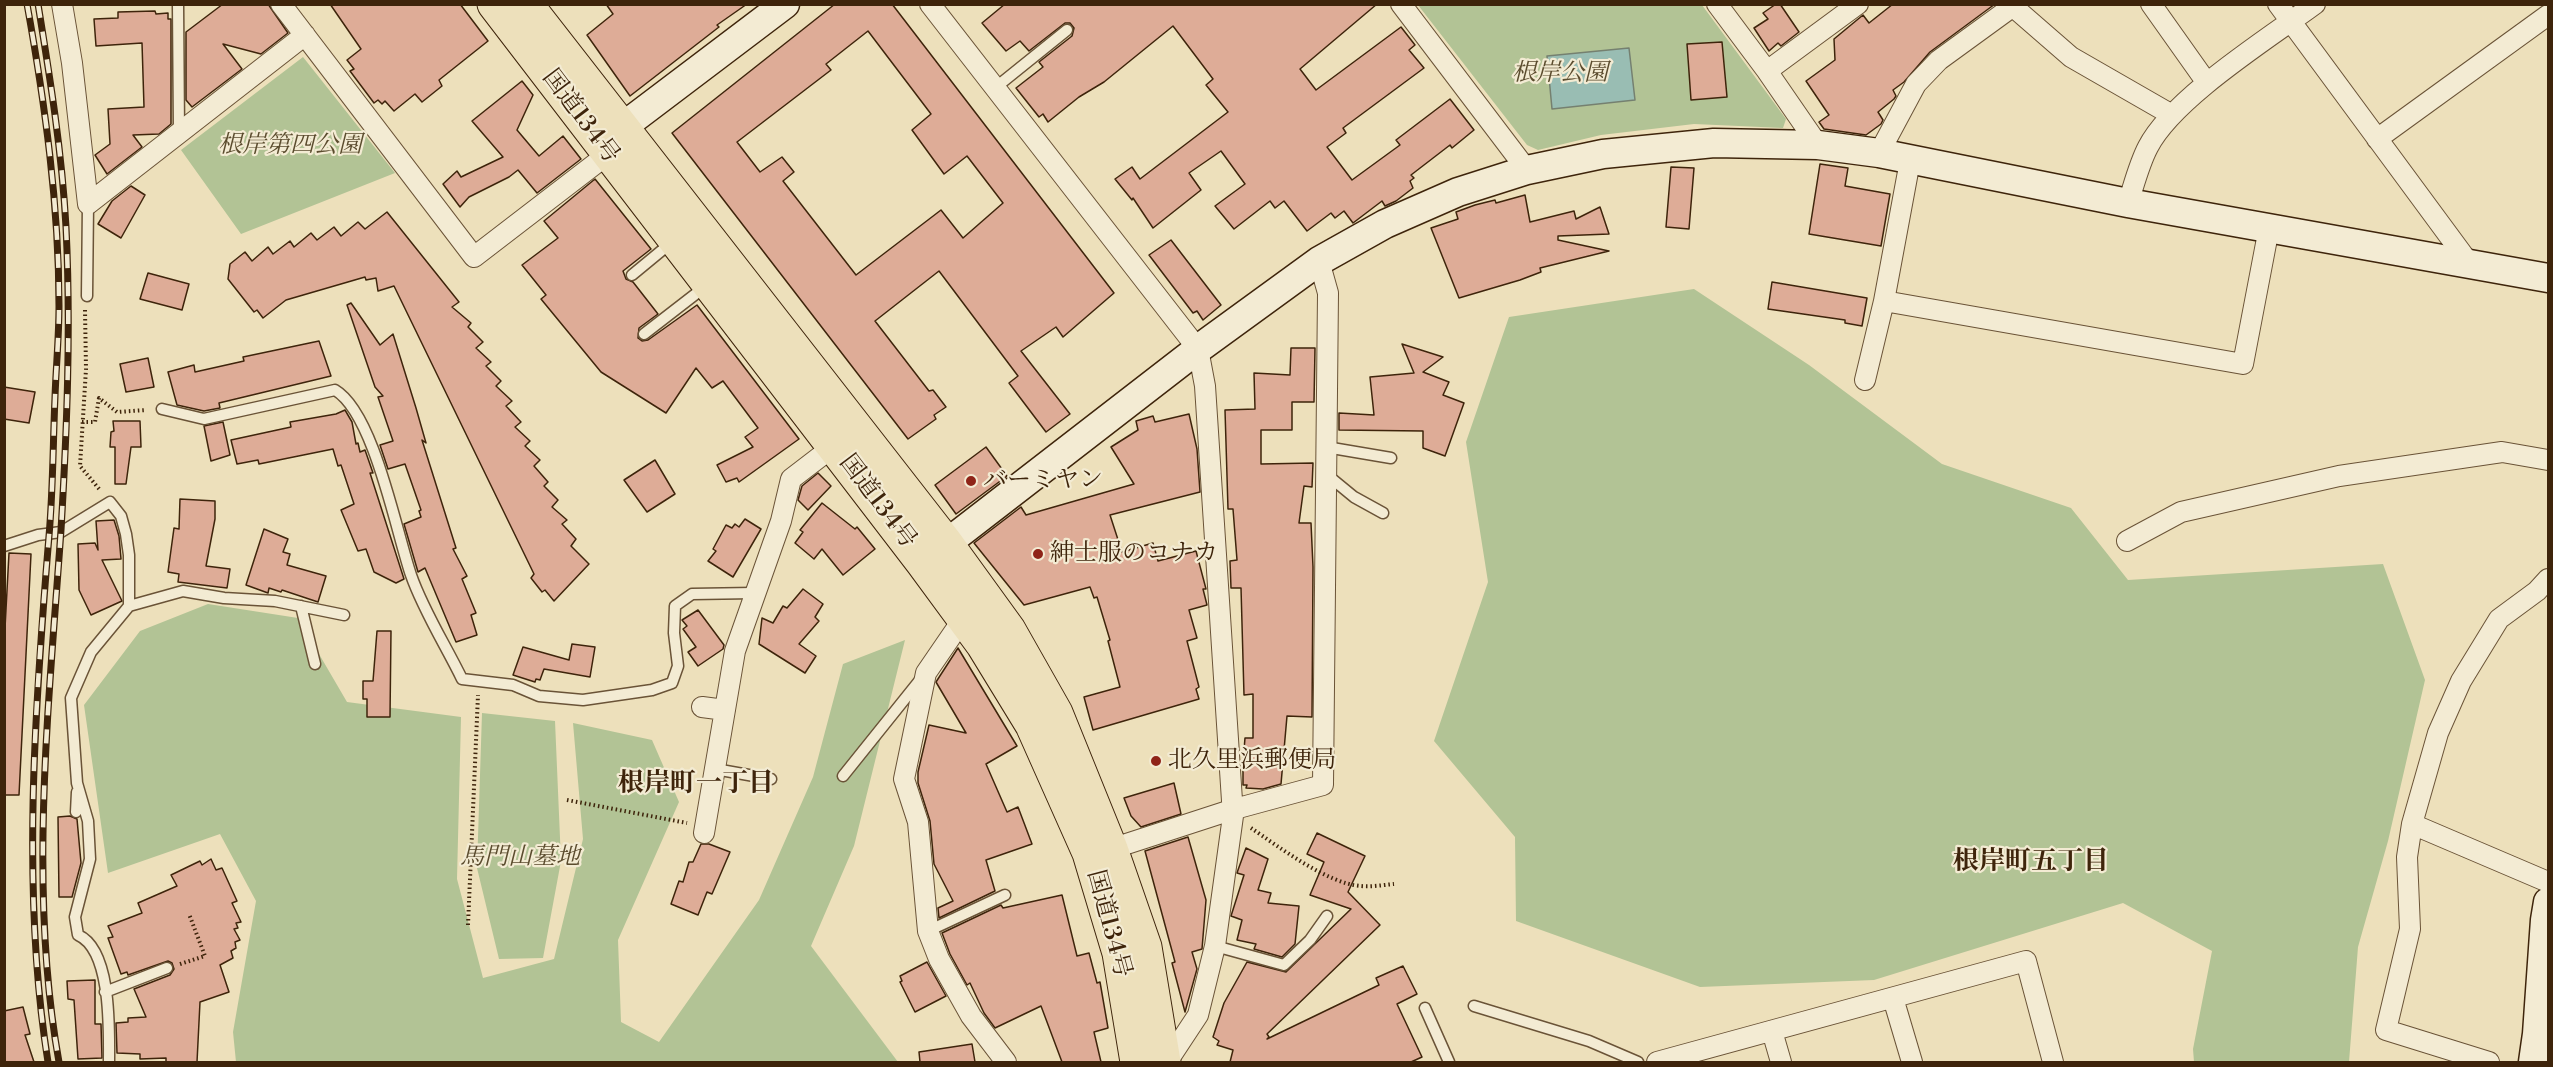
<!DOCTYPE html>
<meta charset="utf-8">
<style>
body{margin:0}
#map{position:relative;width:2553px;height:1067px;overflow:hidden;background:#ede0bb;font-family:"Libre Bodoni",serif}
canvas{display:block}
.frame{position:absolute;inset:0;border:6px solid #3e240b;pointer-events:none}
</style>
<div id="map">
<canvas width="2553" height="1067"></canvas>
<div class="frame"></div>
</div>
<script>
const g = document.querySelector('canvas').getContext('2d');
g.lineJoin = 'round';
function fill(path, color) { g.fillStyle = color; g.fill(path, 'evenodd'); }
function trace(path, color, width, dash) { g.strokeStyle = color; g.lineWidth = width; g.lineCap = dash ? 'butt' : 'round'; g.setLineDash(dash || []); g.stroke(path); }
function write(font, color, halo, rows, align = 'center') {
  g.font = font + ' "Libre Bodoni","Noto Serif JP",serif'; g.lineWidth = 4.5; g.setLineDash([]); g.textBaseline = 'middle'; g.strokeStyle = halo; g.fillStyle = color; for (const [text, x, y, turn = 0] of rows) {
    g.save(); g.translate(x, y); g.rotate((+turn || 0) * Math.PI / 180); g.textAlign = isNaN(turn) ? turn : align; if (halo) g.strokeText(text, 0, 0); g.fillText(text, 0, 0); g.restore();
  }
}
fill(new Path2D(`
 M 1418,5 L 1702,5 L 1786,119 L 1783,128 L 1694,124 L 1601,135 L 1538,150 L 1527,145 Z
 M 303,57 L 395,173 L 241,234 L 181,150 Z
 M 1694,289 L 1809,365 L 1942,464 L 2071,508 L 2128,580 L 2383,564 L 2425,680 L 2388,841 L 2358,947 L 2349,1062 L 2194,1062 L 2193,1049 L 2212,951 L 2123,903 L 1874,980 L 1700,987 L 1516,921 L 1515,837 L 1434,741 L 1488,582 L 1466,442 L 1509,317 Z
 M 208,604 L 298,618 L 347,702 L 461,717 L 457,879 L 483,978 L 554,959 L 583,839 L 573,723 L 652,740 L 679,802 L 618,940 L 621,1022 L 659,1042 L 759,900 L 813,777 L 843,664 L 905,640 L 854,846 L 811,946 L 898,1062 L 236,1062 L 233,1032 L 256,901 L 220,834 L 108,873 L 84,705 L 140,631 Z
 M 482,713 L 555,721 L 561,861 L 543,958 L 499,959 L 477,868 Z`), '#b2c395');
const water = new Path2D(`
 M 1629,48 L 1635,100 L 1552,109 L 1547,56 Z`);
fill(water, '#99bdb3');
trace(water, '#758070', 1.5);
const building = new Path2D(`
 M 223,4 L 268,4 L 288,33 L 261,54 L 223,44 L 242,69 L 192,107 L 186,100 L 186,32 Z
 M 330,4 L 460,4 L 488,41 L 439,80 L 442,86 L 422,102 L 415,94 L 394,111 L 385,101 L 382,104 L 378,100 L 374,103 L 350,71 L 354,69 L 347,60 L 361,49 Z
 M 606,4 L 747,4 L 717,25 L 719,27 L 630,96 L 587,35 L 613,14 Z
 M 835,4 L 892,4 L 1114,293 L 1063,337 L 1056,327 L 1021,351 L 1070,414 L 1046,432 L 1009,383 L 1018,376 L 939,271 L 875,321 L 929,391 L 933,390 L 946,407 L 934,415 L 936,419 L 908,439 L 672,133 ZM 868,31 L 931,114 L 912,130 L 944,174 L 967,156 L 1003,203 L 963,238 L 941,210 L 856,275 L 783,181 L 794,172 L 782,157 L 760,172 L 737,142 L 831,70 L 826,64 Z
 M 1005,4 L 1377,4 L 1300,69 L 1316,90 L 1401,27 L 1415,45 L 1409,50 L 1424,68 L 1343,128 L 1346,133 L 1327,147 L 1352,180 L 1400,145 L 1396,140 L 1450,99 L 1474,130 L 1452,148 L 1450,145 L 1411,175 L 1414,178 L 1410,181 L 1413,188 L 1396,201 L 1385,206 L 1382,201 L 1353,223 L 1344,211 L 1335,218 L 1331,213 L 1307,231 L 1284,201 L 1275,208 L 1270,201 L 1234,229 L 1215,206 L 1245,184 L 1221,151 L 1189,173 L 1201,190 L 1153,228 L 1133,198 L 1132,200 L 1115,179 L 1132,167 L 1140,179 L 1228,112 L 1206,85 L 1213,79 L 1173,26 L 1104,82 L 1079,97 L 1048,122 L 1043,114 L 1039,117 L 1016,88 L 1043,67 L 1039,62 L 1072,36 L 1074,28 L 1070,23 L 1065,23 L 1029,51 L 1020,41 L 1006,51 L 982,23 Z
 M 1776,4 L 1780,4 L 1799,32 L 1781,46 L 1778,43 L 1769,51 L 1754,28 L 1768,19 L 1763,13 Z
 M 1893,4 L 1995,4 L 1930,52 L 1904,82 L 1893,90 L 1896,96 L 1894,99 L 1878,112 L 1883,120 L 1881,124 L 1866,135 L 1824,129 L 1819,122 L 1829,115 L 1806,81 L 1835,60 L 1834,39 L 1863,15 L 1869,23 Z
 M 155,11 L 156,14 L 168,13 L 168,19 L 171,19 L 171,124 L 159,134 L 133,135 L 142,147 L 107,174 L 95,155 L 110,144 L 108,109 L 144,107 L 142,43 L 96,46 L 94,19 L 118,18 L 118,12 Z
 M 1722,42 L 1727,97 L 1691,100 L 1687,44 Z
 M 522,81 L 533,95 L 517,130 L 539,156 L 563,136 L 581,159 L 537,193 L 518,170 L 509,177 L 469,197 L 460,207 L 443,184 L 457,171 L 461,177 L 503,157 L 472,121 Z
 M 1820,164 L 1848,168 L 1845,186 L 1890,194 L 1881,246 L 1809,234 Z
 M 1671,167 L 1694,168 L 1689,229 L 1666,227 Z
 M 595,179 L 651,249 L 623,271 L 626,279 L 633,282 L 658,314 L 639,328 L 638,338 L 642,341 L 648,340 L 697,305 L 799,439 L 739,482 L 737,478 L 726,482 L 717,465 L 753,447 L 745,437 L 758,428 L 723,381 L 712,388 L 696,368 L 666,413 L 601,372 L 541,299 L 546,295 L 522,265 L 558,238 L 544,221 Z
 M 131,186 L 145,195 L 121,238 L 98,224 L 112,201 Z
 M 1525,195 L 1530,222 L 1574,211 L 1576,219 L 1600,207 L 1609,234 L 1558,236 L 1558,240 L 1609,251 L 1540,268 L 1541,272 L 1520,280 L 1459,298 L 1431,228 L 1458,219 L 1456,212 L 1475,205 L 1495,200 L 1496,203 Z
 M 387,212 L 459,302 L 452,307 L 471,323 L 468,327 L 483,342 L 476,348 L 491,362 L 486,366 L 501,381 L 496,386 L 512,401 L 506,406 L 521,422 L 515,427 L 530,441 L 525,446 L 540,460 L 534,466 L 548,482 L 544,486 L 558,500 L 552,507 L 567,520 L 562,524 L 576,539 L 571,546 L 589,564 L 554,601 L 545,590 L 542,592 L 531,578 L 534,574 L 394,286 L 378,291 L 376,278 L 366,280 L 365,277 L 286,300 L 263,318 L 257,310 L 254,312 L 228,279 L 230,264 L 245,252 L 252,261 L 268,247 L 273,254 L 290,241 L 294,247 L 311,233 L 317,240 L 334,227 L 341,236 L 358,222 L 365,229 Z
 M 1171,240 L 1221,305 L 1203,320 L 1197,311 L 1193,313 L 1149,255 Z
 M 148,273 L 189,284 L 182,310 L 140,299 Z
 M 1772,282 L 1867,298 L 1862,326 L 1845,323 L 1845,320 L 1768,309 Z
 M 351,303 L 380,345 L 393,334 L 416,408 L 426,443 L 422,440 L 456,548 L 453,549 L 467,576 L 462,579 L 476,613 L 471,615 L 477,635 L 456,642 L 425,568 L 418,572 L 404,524 L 421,517 L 419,511 L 421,510 L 405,464 L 388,469 L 380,445 L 393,441 L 378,397 L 383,396 L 375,387 L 347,305 Z
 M 319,341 L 331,376 L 219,403 L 220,408 L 204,411 L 177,405 L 168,372 L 194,365 L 195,372 L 244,361 L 243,357 Z
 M 1402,344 L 1443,357 L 1423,372 L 1449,382 L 1443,395 L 1464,403 L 1445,456 L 1423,448 L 1423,431 L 1339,430 L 1339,413 L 1374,415 L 1370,377 L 1414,373 Z
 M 1291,348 L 1315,348 L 1314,402 L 1292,402 L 1292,430 L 1261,430 L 1261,464 L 1313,463 L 1312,487 L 1304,486 L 1299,523 L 1311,523 L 1313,567 L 1312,717 L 1287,716 L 1281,784 L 1263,789 L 1246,788 L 1247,785 L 1243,785 L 1243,762 L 1245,738 L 1253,738 L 1253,694 L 1244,695 L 1241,588 L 1231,588 L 1230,561 L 1237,560 L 1233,509 L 1228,509 L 1225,410 L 1255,409 L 1254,373 L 1290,375 Z
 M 148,358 L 154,387 L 126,392 L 120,364 Z
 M 4,387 L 35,392 L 29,423 L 4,419 Z
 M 345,410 L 352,422 L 356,444 L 358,443 L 360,452 L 365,450 L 373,473 L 370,473 L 404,579 L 396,583 L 374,572 L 366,549 L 358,551 L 341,510 L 354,504 L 341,465 L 338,466 L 333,449 L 259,464 L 258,460 L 237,464 L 231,440 L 291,427 L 290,422 L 336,414 Z
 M 1189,414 L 1197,449 L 1200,492 L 1110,515 L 1122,552 L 1153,543 L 1158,561 L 1196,551 L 1206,589 L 1203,589 L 1207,605 L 1189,610 L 1197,638 L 1187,641 L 1199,687 L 1196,689 L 1199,699 L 1093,730 L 1084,697 L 1120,687 L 1108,641 L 1110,640 L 1097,597 L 1094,598 L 1090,587 L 1024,605 L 974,543 L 1021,507 L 1026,515 L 1134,484 L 1111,447 L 1138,430 L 1136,421 L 1153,416 L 1155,422 Z
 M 113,421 L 140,421 L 141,447 L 131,447 L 126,484 L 115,484 L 115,447 L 110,447 L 111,432 L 114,431 Z
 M 223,422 L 230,455 L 211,461 L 204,426 Z
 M 986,447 L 1007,476 L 956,514 L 935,485 Z
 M 655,460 L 675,494 L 647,512 L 624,480 Z
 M 818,473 L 831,486 L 808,510 L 798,500 L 802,486 Z
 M 180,499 L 215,501 L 215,519 L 206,566 L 230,569 L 227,588 L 178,582 L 179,574 L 168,572 L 174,528 L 179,529 Z
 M 822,503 L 855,529 L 857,527 L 875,549 L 843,575 L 822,549 L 814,559 L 795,543 L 803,532 L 800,530 Z
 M 745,519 L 761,529 L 733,577 L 708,561 L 716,551 L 713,549 L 726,525 L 732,528 L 735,524 L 739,527 Z
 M 114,520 L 119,536 L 121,559 L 102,560 L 122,601 L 91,615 L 79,590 L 78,544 L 95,543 L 98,550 L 96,521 Z
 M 264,529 L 288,539 L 283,552 L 290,554 L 287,565 L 326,576 L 318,602 L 282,590 L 281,592 L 269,588 L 268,593 L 246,585 Z
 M 9,553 L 31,554 L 19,795 L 4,795 L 4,647 Z
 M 803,589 L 823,604 L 815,617 L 819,621 L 799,644 L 816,656 L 805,673 L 759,644 L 762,618 L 773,623 L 783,606 L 787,608 Z
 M 698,610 L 724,645 L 723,649 L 698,666 L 688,652 L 696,647 L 683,629 L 687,626 L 682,620 Z
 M 377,631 L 391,631 L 390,717 L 367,717 L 367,699 L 363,699 L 363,681 L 373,681 Z
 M 572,644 L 595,647 L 590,677 L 544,669 L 540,680 L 536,679 L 535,682 L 513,675 L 523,647 L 569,660 Z
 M 958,648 L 1017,746 L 986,764 L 1007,812 L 1018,807 L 1032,844 L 986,860 L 995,891 L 939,918 L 938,908 L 953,901 L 934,864 L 930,821 L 918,783 L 918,772 L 929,725 L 966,733 L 936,682 Z
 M 1174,783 L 1181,814 L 1141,827 L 1131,816 L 1124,798 Z
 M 70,816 L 77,819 L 81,863 L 72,897 L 59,897 L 58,817 Z
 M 1317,833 L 1365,856 L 1348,892 L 1380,925 L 1267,1034 L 1269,1037 L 1267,1039 L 1379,985 L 1376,978 L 1403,966 L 1417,994 L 1397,1004 L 1422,1057 L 1411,1062 L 1230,1062 L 1233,1050 L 1217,1045 L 1219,1041 L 1213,1037 L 1224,1003 L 1247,962 L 1286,972 L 1351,909 L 1310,895 L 1324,862 L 1307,854 Z
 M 1188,837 L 1206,900 L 1202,949 L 1192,952 L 1197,969 L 1185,1012 L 1172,963 L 1175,962 L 1145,851 Z
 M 701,844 L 709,844 L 730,852 L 712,894 L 707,892 L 698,915 L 671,904 L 679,881 L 683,882 L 689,862 L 693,862 Z
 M 1246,848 L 1268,859 L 1258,890 L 1271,893 L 1268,903 L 1299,906 L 1295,944 L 1282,957 L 1254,949 L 1256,944 L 1237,940 L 1242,920 L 1231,916 L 1244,875 L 1237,873 L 1238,870 Z
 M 211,859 L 216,870 L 222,868 L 237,901 L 232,903 L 241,922 L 236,923 L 238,928 L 234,929 L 240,940 L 235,942 L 236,948 L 231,951 L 233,958 L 220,965 L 229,992 L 200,1002 L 197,1062 L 166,1062 L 166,1058 L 140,1059 L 140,1054 L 117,1053 L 116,1023 L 128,1022 L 128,1018 L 146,1017 L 134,989 L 170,975 L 174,969 L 172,963 L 168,961 L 128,975 L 127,972 L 121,974 L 108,938 L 113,937 L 108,926 L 142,913 L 138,903 L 177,886 L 171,875 L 200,861 L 202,865 Z
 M 1062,895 L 1077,956 L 1089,953 L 1097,983 L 1100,982 L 1108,1028 L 1094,1032 L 1101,1062 L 1062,1062 L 1041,1006 L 995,1028 L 984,1013 L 970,983 L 967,985 L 950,954 L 942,933 L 1001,905 L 1003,908 Z
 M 927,962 L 946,996 L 915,1012 L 900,982 L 902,981 L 900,976 Z
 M 95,980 L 95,1024 L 101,1024 L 102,1058 L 78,1059 L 74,1000 L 68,999 L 67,981 Z
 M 23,1007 L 30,1034 L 25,1035 L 34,1062 L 4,1062 L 4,1011 Z
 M 972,1044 L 975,1062 L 920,1062 L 919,1052 Z`);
fill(building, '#deac97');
trace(building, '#3e240b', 1.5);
const lane = new Path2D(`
 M 178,4 L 179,132
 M 995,88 L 1067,30
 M 632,275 L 672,242
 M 87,296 L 88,204
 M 644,334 L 706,286
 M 162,409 L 204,419 L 335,390 C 374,413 396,531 411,575 C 423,610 446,646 462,679 L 513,685 L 539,696 L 583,700 L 652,690 L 672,683 L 678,666 L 674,633 L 675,606 L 692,594 L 754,593
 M 1326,447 L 1391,458
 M 1326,474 L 1354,497 L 1383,513
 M 4,546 L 38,535 L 61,532 L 110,502 L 121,516 L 126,534 L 129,555 L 129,606 L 91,652 L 71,698 L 77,783 L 88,821 L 90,859 L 75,917 L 78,935 C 112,950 109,1031 109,1062
 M 129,606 L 183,591 L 224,598 L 275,601 L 344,615
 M 301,606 L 315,664
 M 715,769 L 771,779
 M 843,776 L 920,680
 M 76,812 L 77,792
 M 928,931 L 1005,895
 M 1215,946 L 1284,965 L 1310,940 L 1327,916
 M 105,992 L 167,968
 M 1474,1006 L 1589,1041 L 1638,1062
 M 1425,1008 L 1449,1062`);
const street = new Path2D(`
 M 62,4 L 72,63 L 88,204
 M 281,4 L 474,257 L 608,154
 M 930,4 L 1198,349 L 1205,386 L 1233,816 L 1215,946 L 1198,1015 L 1167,1062
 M 1401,4 L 1527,170
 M 1717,4 L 1767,71
 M 2010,4 L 2071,57 L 2172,115
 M 2151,4 L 2207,83
 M 2278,4 L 2469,263
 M 2377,139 L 2548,15
 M 1818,145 L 1767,71 L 1858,4
 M 1879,153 L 1916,84 L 1939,60 L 2016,4
 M 1910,161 L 1884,301 L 2243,364 L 2269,228
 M 2128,203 C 2134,185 2139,164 2148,147 C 2173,98 2269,38 2315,4
 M 88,204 L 305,35
 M 1865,380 L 1884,301
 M 2127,541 L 2181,512 L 2339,476 L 2502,452 L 2548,460
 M 963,619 L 926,673 L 904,779 L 918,822 L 928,931 L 939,959 L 971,1016 L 1006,1062
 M 702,707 L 725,710
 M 2412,824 L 2548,882
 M 704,833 L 735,651 L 781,521 L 791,479 L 834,446
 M 1111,849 L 1231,810 L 1323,785 L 1328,293 L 1319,261
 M 1893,998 L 1912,1062
 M 1772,1031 L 1781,1062
 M 1657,1062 L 2026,961 L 2053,1062
 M 2489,1062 L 2386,1030 L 2410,929 L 2407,857 L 2412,824 L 2438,733 L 2461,681 L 2499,619 L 2537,591 L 2548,579`);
const secondary = new Path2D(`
 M 604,141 L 785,4
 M 929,557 L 1198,349 L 1319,261 L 1385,224 L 1458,192 L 1527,170 L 1603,154 L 1714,143 L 1818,145 L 1879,153 L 2128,203 L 2548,278
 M 2533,1062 L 2537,1034 L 2545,920 L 2548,902`);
const highway = new Path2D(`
 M 494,4 L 922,562 L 983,645 L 1032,725 L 1089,853 L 1119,953 L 1137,1062
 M 526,4 L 946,543 L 1009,630 L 1056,713 L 1111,849 L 1145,947 L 1164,1062`);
trace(lane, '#6a5337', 13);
trace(street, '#6a5337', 22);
trace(secondary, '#3e240b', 31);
trace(highway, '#3e240b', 35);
trace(new Path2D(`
 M 85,310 L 86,369 L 80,466 L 100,490
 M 82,422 L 95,422 L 99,398 L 117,412 L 146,410
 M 567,800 L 687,823
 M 1251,828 C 1279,847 1328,884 1361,886 C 1372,887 1383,885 1394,884
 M 468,925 L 478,695
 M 180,964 L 205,956 L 189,914`), '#3e240b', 4, [1.5, 3]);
trace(lane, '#f3ebd3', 10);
trace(street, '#f3ebd3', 20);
trace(secondary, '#f3ebd3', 28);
trace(highway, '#ede0bb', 33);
const rail = new Path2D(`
 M 27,4 C 45,104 59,205 59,306 C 59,337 56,367 55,397 C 53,443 53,490 49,536 C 35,705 21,895 48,1062
 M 38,4 C 50,78 62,152 66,227 C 71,328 67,429 61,530 C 49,704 28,890 59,1062`);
trace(rail, '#3e240b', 7);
trace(rail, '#f3ebd3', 4.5, [14]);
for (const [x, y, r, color] of [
 [971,481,6,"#8f2418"],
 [1038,554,6,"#8f2418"],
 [1156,761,6,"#8f2418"]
]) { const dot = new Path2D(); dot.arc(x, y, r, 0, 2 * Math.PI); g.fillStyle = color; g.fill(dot); trace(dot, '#f3ebd3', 2); }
write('italic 24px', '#5b4c2e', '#f3ebd3', [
 ["根岸公園",1560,74],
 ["根岸第四公園",290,146],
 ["馬門山墓地",520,858]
]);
write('24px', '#3e240b', '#f3ebd3', [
 ["国道134号",580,117,53],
 ["国道134号",877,502,53],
 ["国道134号",1108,924,75]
]);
write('24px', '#3e240b', '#f3ebd3', [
 ["バーミヤン",983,481],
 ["紳士服のコナカ",1050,554],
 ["北久里浜郵便局",1168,761]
], 'left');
write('bold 26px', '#3e240b', '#f3ebd3', [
 ["根岸町一丁目",696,785],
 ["根岸町五丁目",2031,863]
]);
</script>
